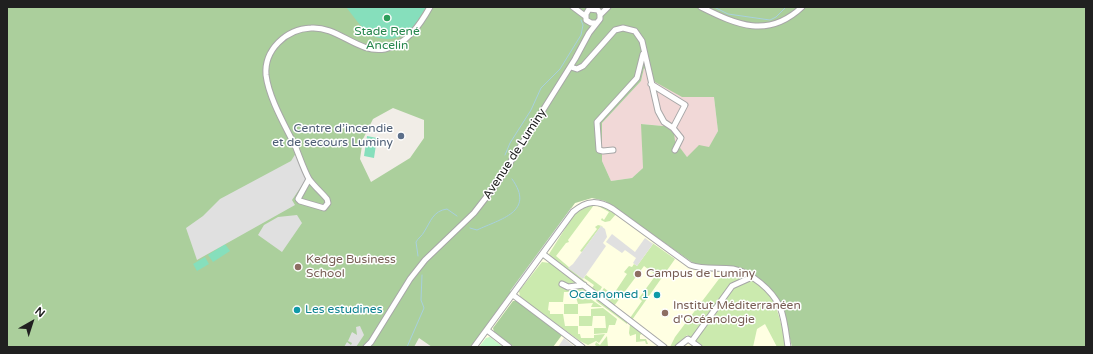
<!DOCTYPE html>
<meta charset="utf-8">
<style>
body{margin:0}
#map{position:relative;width:1093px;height:354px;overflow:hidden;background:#f1ede7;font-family:"Varela Round",sans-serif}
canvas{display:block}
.frame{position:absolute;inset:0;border:8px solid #202020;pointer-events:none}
.north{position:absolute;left:12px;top:302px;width:40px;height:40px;-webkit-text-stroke:3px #fff;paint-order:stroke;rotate:39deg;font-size:11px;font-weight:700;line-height:16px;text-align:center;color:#202020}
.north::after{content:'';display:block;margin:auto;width:14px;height:18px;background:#202020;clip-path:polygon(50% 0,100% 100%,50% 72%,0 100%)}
</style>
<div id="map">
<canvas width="1093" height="354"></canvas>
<div class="frame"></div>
<div class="north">N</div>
</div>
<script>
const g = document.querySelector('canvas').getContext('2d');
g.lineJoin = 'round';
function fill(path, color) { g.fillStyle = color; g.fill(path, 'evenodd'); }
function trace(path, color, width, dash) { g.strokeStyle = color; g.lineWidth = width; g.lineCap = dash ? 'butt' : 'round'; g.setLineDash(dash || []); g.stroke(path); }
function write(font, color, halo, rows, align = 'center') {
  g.font = font + ' "Varela Round",sans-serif'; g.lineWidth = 3; g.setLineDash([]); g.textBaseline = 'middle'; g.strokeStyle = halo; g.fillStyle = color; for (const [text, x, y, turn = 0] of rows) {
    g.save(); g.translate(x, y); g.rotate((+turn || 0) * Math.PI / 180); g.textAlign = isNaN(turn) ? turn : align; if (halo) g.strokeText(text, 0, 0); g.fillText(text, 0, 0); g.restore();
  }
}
fill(new Path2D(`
 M 644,68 L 682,97 L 714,97 L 718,131 L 709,148 L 687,157 L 663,126 L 642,124 L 643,168 L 632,178 L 611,181 L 602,161 L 602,123 L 641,81 Z`), '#f1d8d7');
fill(new Path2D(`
 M 591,198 L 605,201 L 696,265 L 721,265 L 745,270 L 758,278 L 773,292 L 782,306 L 792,347 L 471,347 L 575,203 Z`), '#ffffe2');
fill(new Path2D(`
 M 589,204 L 601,205 L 616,214 L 610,221 L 605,222 L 601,220 L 602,218 L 604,220 L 609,212 L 600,207 L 594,205 L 568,240 L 569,242 L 566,243 L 556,256 L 586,282 L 585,283 L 592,288 L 594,285 L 584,278 L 586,275 L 602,287 L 598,294 L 551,257 L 549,254 L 573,216 L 578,211 Z
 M 598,225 L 602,226 L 603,228 L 601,226 L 582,252 L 580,251 L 597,229 L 595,227 Z
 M 651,242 L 675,259 L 632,320 L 630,318 L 642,301 L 639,298 L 656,275 L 644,266 L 614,306 L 599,295 L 604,288 L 613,295 L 627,274 L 624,272 L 629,266 L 632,267 L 634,264 L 637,266 L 653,244 Z
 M 542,262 L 550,263 L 588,292 L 586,295 L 576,295 L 576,292 L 564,292 L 563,302 L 549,302 L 548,310 L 550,311 L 550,314 L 563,314 L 565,326 L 578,326 L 578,334 L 580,334 L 581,338 L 594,338 L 594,335 L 605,334 L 599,343 L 596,341 L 588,345 L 580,341 L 520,297 L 519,291 Z
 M 725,271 C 771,276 779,308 786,347 L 777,347 L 765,324 L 757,329 L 753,347 L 702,347 L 687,335 L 676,347 L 670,347 L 675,337 Z
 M 576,297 L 588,297 L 602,307 L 591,307 L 593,303 L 578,304 L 578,314 L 564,314 L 564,304 L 578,304 Z
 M 597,298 L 627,321 L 627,324 L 596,301 Z
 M 603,308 L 617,319 L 615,325 L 609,325 L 607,333 L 594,334 L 594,328 L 606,328 L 605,316 L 593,316 L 592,326 L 579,326 L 579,316 L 591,316 L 591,309 Z
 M 630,324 L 643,333 L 640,335 L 640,339 L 646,339 L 648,344 L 646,344 L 645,341 L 636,342 L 636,334 L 630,336 L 629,333 Z
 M 607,336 L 608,347 L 598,347 L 595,345 L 596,342 L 600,345 Z`), '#cbeaae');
fill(new Path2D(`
 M 7,7 L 1086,7 L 1086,347 L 792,347 L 782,306 L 773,292 L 758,278 L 745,270 L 721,265 L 696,265 L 605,201 L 592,198 L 575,203 L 471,347 L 432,347 L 419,338 L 414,347 L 7,347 ZM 644,68 L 655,82 L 682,97 L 714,97 L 718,131 L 709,147 L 699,145 L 687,157 L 675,141 L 673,125 L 663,126 L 641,124 L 643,168 L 632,178 L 611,181 L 602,161 L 602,123 L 641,81 ZM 393,108 L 424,120 L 424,138 L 410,158 L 371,182 L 360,159 L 363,139 L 373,119 Z
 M 513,301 L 517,301 L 562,335 L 553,347 L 514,347 L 494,332 L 493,328 Z`), '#abcf9c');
fill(new Path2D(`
 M 490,337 L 503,347 L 479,347 L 486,338 Z`), '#c5f9c9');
fill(new Path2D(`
 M 346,7 L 426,7 C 416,23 409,38 388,39 C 384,39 377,38 373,36 C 362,29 354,17 346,7 Z
 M 367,136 L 377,138 L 374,158 L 364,156 Z
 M 225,244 L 230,251 L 213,262 L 208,255 Z
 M 205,257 L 209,264 L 197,271 L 193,264 Z`), '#86dfbc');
fill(new Path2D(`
 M 296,153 L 307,178 L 292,200 L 295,205 L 197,260 L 186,228 L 203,216 L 220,199 L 291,161 Z
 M 571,208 L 572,210 L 512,293 L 510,291 Z
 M 297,215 L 302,223 L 282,252 L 258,235 L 264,225 L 278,217 Z
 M 601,226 L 605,229 L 607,237 L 603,243 L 606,246 L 583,279 L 568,268 L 573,264 Z
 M 612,234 L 635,252 L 645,238 L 653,244 L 637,266 L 633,263 L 636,258 L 625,250 L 622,253 L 606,242 Z
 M 360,326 L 364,335 L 356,347 L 344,347 L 347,342 L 351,345 L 352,343 L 348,341 L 352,332 L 357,335 L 356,327 Z
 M 564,338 L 566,340 L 575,347 L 558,347 Z`), '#e0e0e0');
trace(new Path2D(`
 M 714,7 L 728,14 L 770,20 L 776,17 L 786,7
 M 505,155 L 510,143 L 531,110 L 541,88 L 560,69 L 581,35 L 583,25 L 581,20
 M 470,228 L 477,230 C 500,219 536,212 512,179
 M 418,256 L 416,242 C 418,238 422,236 424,232 C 431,221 433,211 447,209 L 457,216
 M 407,347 L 424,308 L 421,300 L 422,275`), '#a8d1de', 1);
const minor = new Path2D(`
 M 573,7 L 585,16
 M 701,7 C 737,25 768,39 802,7
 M 600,15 L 608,7
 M 571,67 L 577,69 L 583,66 L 615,30 L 623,28 L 635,31 L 642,41 L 658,111 L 664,122 L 673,128
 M 651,84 L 685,105 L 673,128 L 681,138 L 675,150
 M 613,150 L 603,151 L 599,150 L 597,122 L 637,78 L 643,54
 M 309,179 L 298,199 L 300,201 L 324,208 L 328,203 L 327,199 C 322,193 314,186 309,179 C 304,170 300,158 296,148 C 286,127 269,99 266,75 C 264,50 286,29 311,28 C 338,26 358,54 385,49 C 407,44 420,25 430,7
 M 543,254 L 664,347
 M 562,284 L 568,287 L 584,285
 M 513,295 L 582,347
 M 487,330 L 509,347
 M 692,341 L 732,286 L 752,277
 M 366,347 L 371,342 L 410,279 L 425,260 L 474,213 L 498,182 L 575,59 L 589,33 L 600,19 L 600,14 L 598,10 L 589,9 L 586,14 L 586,20 L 591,23 L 596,23
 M 474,347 L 573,212 C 587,200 598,200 613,209 L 690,265 C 704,270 718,267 733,269 C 752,273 772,290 780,307 C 785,320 786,334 788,347
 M 678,347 L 688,339 L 699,347`);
trace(minor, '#a7a7a7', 7);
trace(minor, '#fff', 5);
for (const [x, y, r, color] of [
 [387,18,4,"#2e9e5b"],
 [401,136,4,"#5c6f8a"],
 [298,267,4,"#8d6e63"],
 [638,274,4,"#8d6e63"],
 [657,295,4,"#0f9aa8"],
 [297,310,4,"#0f9aa8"],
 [665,313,4,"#8d6e63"]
]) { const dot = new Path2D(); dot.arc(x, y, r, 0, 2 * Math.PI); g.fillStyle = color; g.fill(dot); trace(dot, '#fff', 1.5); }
write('12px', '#27864d', '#fff', [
 ["Stade René",387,32],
 ["Ancelin",387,46]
]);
write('12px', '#4e5e75', '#fff', [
 ["Centre d’incendie",393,129],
 ["et de secours Luminy",393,143]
], 'right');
write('12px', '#202020', '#fff', [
 ["Avenue de Luminy",515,154,-57]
]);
write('12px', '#785e54', '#fff', [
 ["Kedge Business",306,260],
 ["School",306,274],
 ["Campus de Luminy",646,274],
 ["Institut Méditerranéen",673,306],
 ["d'Océanologie",673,320]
], 'left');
write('12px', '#0d838f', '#fff', [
 ["Oceanomed 1",649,295],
 ["Les estudines",305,310,"left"]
], 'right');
</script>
